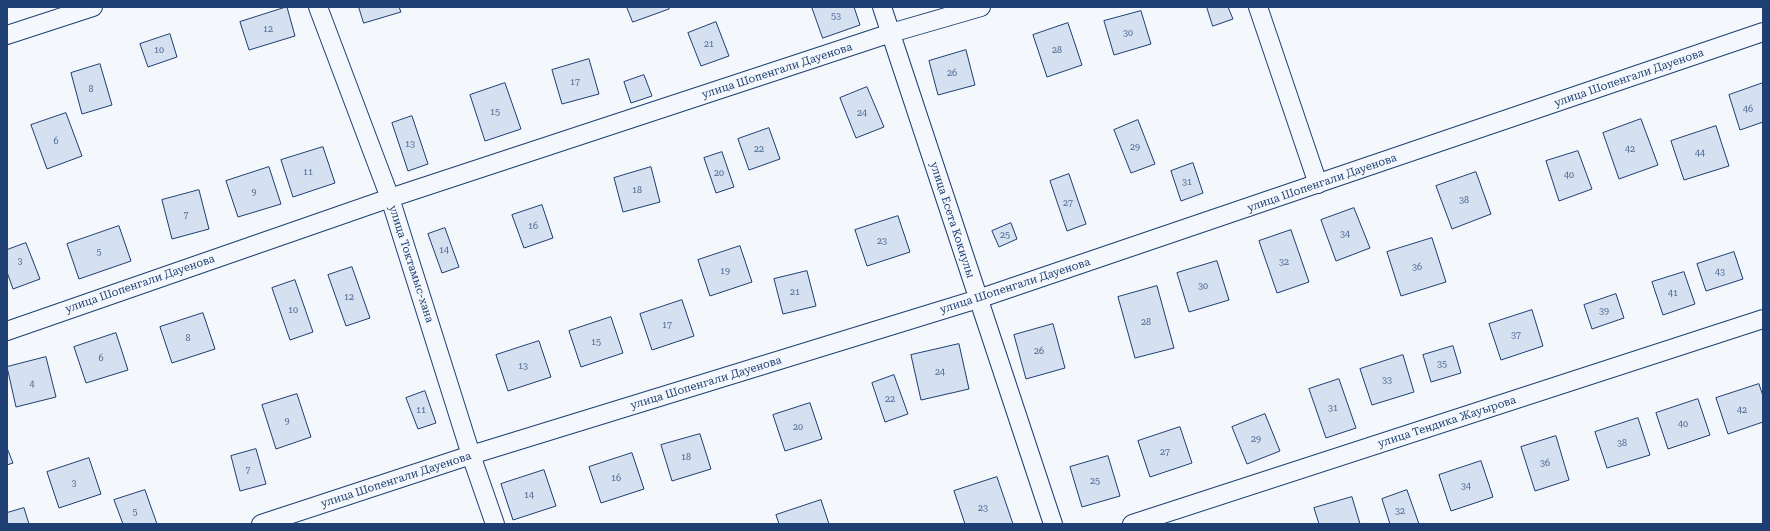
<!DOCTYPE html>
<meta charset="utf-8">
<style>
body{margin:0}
#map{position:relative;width:1770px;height:531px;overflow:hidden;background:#f4f7fb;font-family:"Roboto Serif",serif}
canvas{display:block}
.frame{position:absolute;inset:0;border:8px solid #1d3f73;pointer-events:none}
</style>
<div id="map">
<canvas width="1770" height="531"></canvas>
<div class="frame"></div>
</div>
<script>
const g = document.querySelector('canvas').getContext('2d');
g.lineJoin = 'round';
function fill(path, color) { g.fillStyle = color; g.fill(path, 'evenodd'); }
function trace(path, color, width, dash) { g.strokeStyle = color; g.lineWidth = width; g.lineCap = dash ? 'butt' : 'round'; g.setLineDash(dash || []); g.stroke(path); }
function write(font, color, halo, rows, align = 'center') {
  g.font = font + ' "Roboto Serif",serif'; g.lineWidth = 3; g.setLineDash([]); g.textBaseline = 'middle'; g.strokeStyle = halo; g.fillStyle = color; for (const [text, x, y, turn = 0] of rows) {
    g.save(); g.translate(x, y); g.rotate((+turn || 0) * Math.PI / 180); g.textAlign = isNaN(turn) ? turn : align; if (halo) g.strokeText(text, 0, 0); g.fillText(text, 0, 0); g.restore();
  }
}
const building = new Path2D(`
 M 287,7 L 295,36 L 249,50 L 240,22 Z
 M 359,7 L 399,7 L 401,12 L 364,23 Z
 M 627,7 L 669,7 L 669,9 L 633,22 Z
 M 812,7 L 854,7 L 860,25 L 823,38 Z
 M 1207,7 L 1228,7 L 1233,19 L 1213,26 Z
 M 1141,11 L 1151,44 L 1114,55 L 1104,21 Z
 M 716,22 L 729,56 L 701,66 L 688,33 Z
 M 1068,23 L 1082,65 L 1047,77 L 1033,35 Z
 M 170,34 L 177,57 L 148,67 L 140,44 Z
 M 966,50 L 975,85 L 938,95 L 929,61 Z
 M 589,59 L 599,94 L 562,104 L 552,70 Z
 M 100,64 L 112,105 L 82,114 L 71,73 Z
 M 644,75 L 652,96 L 631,103 L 624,82 Z
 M 505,83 L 521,129 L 485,141 L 470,95 Z
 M 1763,83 L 1763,122 L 1740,130 L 1729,95 Z
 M 867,87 L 884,127 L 856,138 L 840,98 Z
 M 66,113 L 82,156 L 47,169 L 31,125 Z
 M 412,116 L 428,164 L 408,171 L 392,123 Z
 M 1641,119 L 1658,165 L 1619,179 L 1603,133 Z
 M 1138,120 L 1155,164 L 1131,173 L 1114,130 Z
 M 1716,126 L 1729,166 L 1684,180 L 1671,141 Z
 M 769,128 L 780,159 L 749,170 L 738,139 Z
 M 323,147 L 335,183 L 293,197 L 281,160 Z
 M 1578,151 L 1592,189 L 1559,201 L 1546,161 Z
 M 722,152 L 734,187 L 716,193 L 704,158 Z
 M 1193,163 L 1203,193 L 1181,201 L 1171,171 Z
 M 269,167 L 281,204 L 238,217 L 226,181 Z
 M 651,167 L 660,202 L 623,212 L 614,178 Z
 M 1476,172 L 1491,214 L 1452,229 L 1436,186 Z
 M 1069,174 L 1086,224 L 1067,231 L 1050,181 Z
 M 199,190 L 209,229 L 172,239 L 162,200 Z
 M 542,205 L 553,238 L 524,248 L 512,215 Z
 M 1354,208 L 1370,248 L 1336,261 L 1321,220 Z
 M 898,216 L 910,252 L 867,266 L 855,230 Z
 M 1011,223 L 1017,239 L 999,247 L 992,231 Z
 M 119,226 L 131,261 L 79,279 L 67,244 Z
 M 445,228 L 459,267 L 442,273 L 428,234 Z
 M 1291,230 L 1309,282 L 1277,293 L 1259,241 Z
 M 1432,238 L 1446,282 L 1401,296 L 1387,252 Z
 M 26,243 L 40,279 L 13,289 L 7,272 L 7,250 Z
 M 740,246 L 752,282 L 710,296 L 698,260 Z
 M 1734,252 L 1743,279 L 1706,291 L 1697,264 Z
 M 1217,261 L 1229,300 L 1189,312 L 1177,273 Z
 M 352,267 L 370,318 L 346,326 L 328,275 Z
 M 807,271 L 816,306 L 783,314 L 774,279 Z
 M 1684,272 L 1695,304 L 1663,315 L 1652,282 Z
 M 295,280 L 313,332 L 290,340 L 272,288 Z
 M 1157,286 L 1174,348 L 1135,358 L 1118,297 Z
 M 1616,294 L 1624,318 L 1592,329 L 1584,305 Z
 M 682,300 L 694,336 L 652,350 L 640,314 Z
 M 1532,310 L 1543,346 L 1501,360 L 1489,324 Z
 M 203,313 L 215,349 L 172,363 L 160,327 Z
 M 611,317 L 623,353 L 581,367 L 569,331 Z
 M 1053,324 L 1065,368 L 1026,379 L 1014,335 Z
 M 116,333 L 128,370 L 86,383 L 74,347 Z
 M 539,341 L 551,377 L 508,391 L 496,355 Z
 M 959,344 L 969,389 L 921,400 L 911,355 Z
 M 1453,346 L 1461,373 L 1431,382 L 1423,355 Z
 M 1403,355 L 1414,392 L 1372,405 L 1360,369 Z
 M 46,357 L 56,397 L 16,407 L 7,367 Z
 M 894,375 L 908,414 L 885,422 L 872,383 Z
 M 1339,379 L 1356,428 L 1326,438 L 1309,389 Z
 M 1759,384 L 1763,396 L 1763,422 L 1728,434 L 1716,398 Z
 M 425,391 L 436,423 L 418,429 L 406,398 Z
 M 297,394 L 311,437 L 276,449 L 262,405 Z
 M 1698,399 L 1710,435 L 1668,449 L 1656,413 Z
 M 810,403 L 822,439 L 785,451 L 773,415 Z
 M 1265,414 L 1280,451 L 1247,464 L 1232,427 Z
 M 1638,418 L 1650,455 L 1607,468 L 1595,432 Z
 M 1180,427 L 1192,463 L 1150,477 L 1138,441 Z
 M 700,434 L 711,469 L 672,481 L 661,445 Z
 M 1556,436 L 1569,480 L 1535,491 L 1521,447 Z
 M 7,448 L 13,463 L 7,465 Z
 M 256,449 L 266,484 L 240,491 L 231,456 Z
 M 632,453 L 644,489 L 601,503 L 589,467 Z
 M 1108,456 L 1120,496 L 1082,507 L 1070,467 Z
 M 89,458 L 101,494 L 59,508 L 47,472 Z
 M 1481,461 L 1493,497 L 1451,511 L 1439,475 Z
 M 544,470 L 556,506 L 513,520 L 501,484 Z
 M 997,477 L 1013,524 L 965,524 L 954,491 Z
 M 145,490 L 157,524 L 123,524 L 114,500 Z
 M 1407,490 L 1419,524 L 1390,524 L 1382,499 Z
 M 1352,497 L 1360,524 L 1319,524 L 1314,508 Z
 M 821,500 L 829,524 L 779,524 L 776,515 Z
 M 24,508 L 29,524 L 7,524 L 7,513 Z`);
fill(building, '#d5e0f0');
trace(building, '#1d3f73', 1);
const minor = new Path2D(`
 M 318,7 L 390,198 L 471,455 L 495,524
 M 882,7 L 1053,524
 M 1258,7 L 1318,184
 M 7,35 L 93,7
 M 7,331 L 390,198 L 891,33 L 981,7
 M 261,524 L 471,455 L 978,299 L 1763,32
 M 1132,524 L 1763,319`);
trace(minor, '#1d3f73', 20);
trace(minor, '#f4f7fb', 18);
write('9px', '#4b6792', null, [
 ["53",836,16],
 ["12",268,29],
 ["30",1128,33],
 ["21",709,44],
 ["10",159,50],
 ["28",1057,50],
 ["26",952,73],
 ["17",575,82],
 ["8",91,89],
 ["46",1748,109],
 ["15",495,112],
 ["24",862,113],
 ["6",56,141],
 ["13",410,144],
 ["29",1135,147],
 ["22",759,149],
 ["42",1630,149],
 ["44",1700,153],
 ["11",308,172],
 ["20",719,173],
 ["40",1569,175],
 ["31",1187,182],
 ["18",637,190],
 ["9",254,192],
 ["38",1464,200],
 ["27",1068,203],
 ["7",186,215],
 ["16",533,226],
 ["34",1345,234],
 ["25",1005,235],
 ["23",882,241],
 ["14",444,250],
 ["5",99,252],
 ["3",20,261],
 ["32",1284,262],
 ["36",1417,267],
 ["19",725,271],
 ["43",1720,272],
 ["30",1203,286],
 ["21",795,292],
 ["41",1673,293],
 ["12",349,297],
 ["10",293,310],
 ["39",1604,311],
 ["28",1146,322],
 ["17",667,325],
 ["37",1516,335],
 ["8",188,338],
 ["15",596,342],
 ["26",1039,351],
 ["6",101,358],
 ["35",1442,364],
 ["13",523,366],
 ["24",940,372],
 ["33",1387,380],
 ["4",32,384],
 ["22",890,399],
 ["31",1333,408],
 ["11",421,410],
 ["42",1742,410],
 ["9",287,421],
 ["40",1683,424],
 ["20",798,427],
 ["29",1256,439],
 ["38",1622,443],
 ["27",1165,452],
 ["18",686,457],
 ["36",1545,463],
 ["7",248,470],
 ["16",616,478],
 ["25",1095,481],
 ["3",74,483],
 ["34",1466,486],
 ["14",529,495],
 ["23",983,508],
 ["32",1400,511],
 ["5",135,512]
]);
write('11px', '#1d3f73', '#f4f7fb', [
 ["улица Шопенгали Дауенова",777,71,-18],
 ["улица Шопенгали Дауенова",1629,78,-19],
 ["улица Шопенгали Дауенова",1322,183,-19],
 ["улица Есета Кокиулы",952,220,72],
 ["улица Токтамыс-хана",411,264,72],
 ["улица Шопенгали Дауенова",140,284,-19],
 ["улица Шопенгали Дауенова",1015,286,-18],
 ["улица Шопенгали Дауенова",706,383,-17],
 ["улица Тендика Жауырова",1447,422,-18],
 ["улица Шопенгали Дауенова",396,480,-18]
]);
</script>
